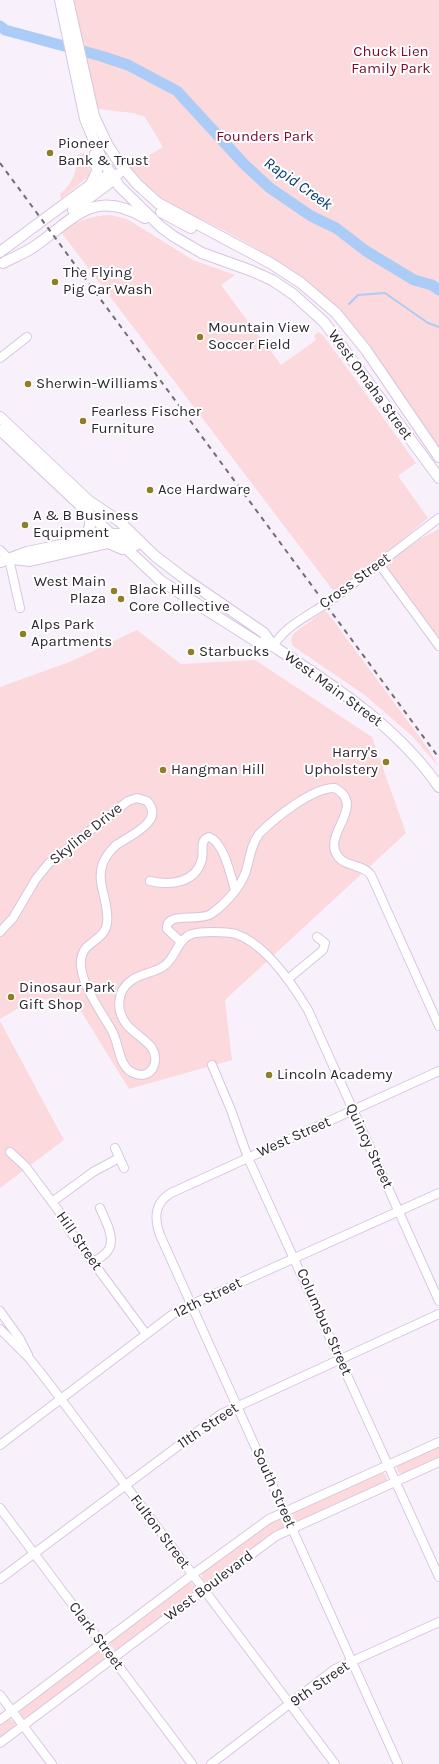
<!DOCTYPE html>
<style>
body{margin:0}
canvas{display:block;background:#f8f1fc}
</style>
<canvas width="439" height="1764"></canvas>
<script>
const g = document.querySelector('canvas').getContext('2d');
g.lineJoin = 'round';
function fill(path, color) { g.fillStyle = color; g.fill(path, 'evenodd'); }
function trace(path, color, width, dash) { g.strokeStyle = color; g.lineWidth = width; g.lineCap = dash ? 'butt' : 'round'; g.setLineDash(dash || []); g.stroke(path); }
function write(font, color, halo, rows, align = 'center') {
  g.font = font + ' Karla,sans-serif'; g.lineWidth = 4; g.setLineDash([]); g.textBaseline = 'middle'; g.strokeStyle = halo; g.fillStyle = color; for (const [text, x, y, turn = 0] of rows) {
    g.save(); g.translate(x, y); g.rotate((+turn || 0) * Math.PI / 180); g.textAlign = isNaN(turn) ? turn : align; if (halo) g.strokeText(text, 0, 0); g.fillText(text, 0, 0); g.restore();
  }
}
fill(new Path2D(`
 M 74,0 L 439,0 L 439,448 L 326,297 C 294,270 259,249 223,230 C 204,220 183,213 165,201 C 152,191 140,179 130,167 L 163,147 L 145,117 L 133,113 L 98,109 L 90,81 Z
 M 84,153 L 90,167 L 89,176 L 61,199 L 60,194 C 73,183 77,172 77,155 Z
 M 110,215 L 127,219 L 193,260 L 235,275 L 221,285 L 267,347 L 273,347 L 273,349 L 271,351 L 281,365 L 316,340 L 314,336 L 318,332 L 323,335 L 416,463 L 398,476 L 428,518 L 382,557 L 335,593 L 61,232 C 76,221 91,216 110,215 Z
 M 439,529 L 439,640 L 387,567 L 388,563 L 420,539 Z
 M 324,611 L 327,612 L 427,747 L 439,767 L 412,736 L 366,696 L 293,646 L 291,641 L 293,634 Z
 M 137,630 L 181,664 L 255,660 L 372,737 L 406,833 L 225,1000 L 232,1060 L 129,1089 L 74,1000 L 34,999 L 0,1019 L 0,687 L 72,661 Z
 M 0,1021 L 64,1140 L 0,1188 Z
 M 439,1445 L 439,1459 L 406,1475 C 400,1474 397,1473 397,1467 L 400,1463 Z
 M 381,1472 L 386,1475 L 387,1481 L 301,1522 L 297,1522 L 294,1519 L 293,1514 L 296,1510 Z
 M 279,1519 L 284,1522 L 284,1529 L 211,1582 L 206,1582 L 202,1579 L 202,1572 L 271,1522 Z
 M 191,1583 L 196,1587 L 196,1592 L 116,1651 L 110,1645 L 111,1641 L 187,1584 Z
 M 101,1651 L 106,1655 L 106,1659 L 27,1719 L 23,1718 L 20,1713 L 21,1709 L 96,1652 Z
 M 9,1718 L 15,1723 L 15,1728 L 0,1740 L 0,1724 Z`), '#fbd9dc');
trace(new Path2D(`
 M 349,304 L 358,295 L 385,293 L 428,323 L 439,327`), '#abccf6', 2);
trace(new Path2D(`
 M 0,26 L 5,30 L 101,56 L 128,65 L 177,91 L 244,164 L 270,188 L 311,216 L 336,228 L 366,251 L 414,280 L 432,285 L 439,290`), '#abccf6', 11);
const minor = new Path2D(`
 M 0,358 L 27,337
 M 0,550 L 9,559 L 20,608
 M 379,564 L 439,646
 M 273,646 C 287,625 306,617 327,603 C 365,575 402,546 439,518
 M 150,881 C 171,886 196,883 202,859 C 204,850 199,840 209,837 C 224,842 231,877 235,890
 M 0,932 L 13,918 L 36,879 L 49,863 L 128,801 L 137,798 L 147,801 C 166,822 128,836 115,846 C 110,851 106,856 103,863 C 95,883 110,902 107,923 C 106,935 94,940 86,948 C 68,969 102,1012 112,1031 C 120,1045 118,1069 136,1074 C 152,1079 160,1061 152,1048 C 145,1039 134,1033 127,1025 C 115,1010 117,990 132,980 C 142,973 154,973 164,966 C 176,958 177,939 192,934 C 199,932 206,932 213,932 C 220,932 229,932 236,934 C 266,944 293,985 308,1010 L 439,1301
 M 181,942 L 167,929 C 165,911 199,922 211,914 C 224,905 239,889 245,874 C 250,860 250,846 259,834 C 275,818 313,787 335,788 C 367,806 323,833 337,855 C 345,868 362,863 371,875 L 439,1026
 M 288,979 L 323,950 L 325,943 L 317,937
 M 212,1065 L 231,1110 L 248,1158 L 439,1577
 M 115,1148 L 124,1168
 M 10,1152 L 26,1167 L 58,1210 L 70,1231 L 146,1334
 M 52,1202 L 93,1172 L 119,1158
 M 94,1262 C 98,1259 103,1256 106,1253 C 118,1241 105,1220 100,1208
 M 0,1311 L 20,1339 L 28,1355
 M 0,1329 L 29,1358 L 48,1382 L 335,1764
 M 0,1445 L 177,1311 L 439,1193
 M 0,1508 L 192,1764
 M 0,1579 L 221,1414 L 439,1314
 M 0,1695 L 52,1764
 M 0,1720 L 192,1575 L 269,1519 L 439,1442
 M 0,1743 L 276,1536 L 439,1462
 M 211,1764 L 335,1669 L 439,1622
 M 398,1764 L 160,1235 C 154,1218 154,1203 171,1193 L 439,1071`);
const major = new Path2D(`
 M 60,0 L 85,119 L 102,160 L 119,186 L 161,227 L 173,236 L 202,253 L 252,271 L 272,280 L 293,294 L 324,322 L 439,478
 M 68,0 L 94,116 L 107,144 L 120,164 L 137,184 L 158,203 L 272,264 L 301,283 L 336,313 L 366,350 L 439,457
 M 91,184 L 97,171 L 95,154
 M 73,210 L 108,184 L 118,174
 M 161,212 L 191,228
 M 0,252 L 97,180 L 109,175 L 116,176
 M 3,263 C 12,258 23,254 32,248 C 74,220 92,187 145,218
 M 0,417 L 89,501 L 119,521 L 155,556 L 181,576 L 264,633 L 273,646
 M 0,430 L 161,581 L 257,642 L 273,646 C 334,686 397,726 439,787
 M 79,541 C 88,532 93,527 89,514
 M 13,559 L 30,561 L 108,543 L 122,549
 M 0,562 L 27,552 L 113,534 L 120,534 L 136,545`);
trace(minor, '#d7c5e1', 10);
trace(major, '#d7c5e1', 12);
trace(minor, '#fff', 8);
trace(major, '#fff', 10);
trace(new Path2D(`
 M 0,163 L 439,758`), '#736c77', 2, [5, 5]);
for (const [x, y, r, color] of [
 [50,153,4,"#8e7f26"],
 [55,282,4,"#8e7f26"],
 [200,337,4,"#8e7f26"],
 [28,384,4,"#8e7f26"],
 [83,421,4,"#8e7f26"],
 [150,490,4,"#8e7f26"],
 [25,525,4,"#8e7f26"],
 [114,591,4,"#8e7f26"],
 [121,599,4,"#8e7f26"],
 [23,634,4,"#8e7f26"],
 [191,652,4,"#8e7f26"],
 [386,762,4,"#8e7f26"],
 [163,770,4,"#8e7f26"],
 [11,997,4,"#8e7f26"],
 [269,1075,4,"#8e7f26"]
]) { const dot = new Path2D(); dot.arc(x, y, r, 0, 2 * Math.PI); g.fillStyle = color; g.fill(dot); trace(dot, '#fff', 1.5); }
write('15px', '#7b072c', '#fff', [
 ["Chuck Lien",391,52],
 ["Family Park",391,69],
 ["Founders Park",265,137]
]);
write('15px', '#2e2732', '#fff', [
 ["Pioneer",58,144],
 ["Bank & Trust",58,161],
 ["The Flying",63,273],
 ["Pig Car Wash",63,290],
 ["Mountain View",208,328],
 ["Soccer Field",208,345],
 ["Sherwin-Williams",36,384],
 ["Fearless Fischer",91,412],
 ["Furniture",91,429],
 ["Ace Hardware",158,490],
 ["A & B Business",33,516],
 ["Equipment",33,533],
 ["West Main",106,582,"right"],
 ["Plaza",106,599,"right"],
 ["Black Hills",129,590],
 ["Core Collective",129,607],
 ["Alps Park",31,625],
 ["Apartments",31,642],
 ["Starbucks",199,652],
 ["Harry's",378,753,"right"],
 ["Upholstery",378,770,"right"],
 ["Hangman Hill",171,770],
 ["Dinosaur Park",19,988],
 ["Gift Shop",19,1005],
 ["Lincoln Academy",277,1075]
], 'left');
write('15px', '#2e2732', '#fff', [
 ["West Omaha Street",370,385,54],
 ["Cross Street",355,581,-36],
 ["West Main Street",333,689,36],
 ["Skyline Drive",86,834,-39],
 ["West Street",294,1137,-24],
 ["Quincy Street",369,1146,65],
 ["Hill Street",79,1241,55],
 ["12th Street",208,1298,-26],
 ["Columbus Street",324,1322,66],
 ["11th Street",208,1426,-34],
 ["South Street",274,1488,66],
 ["Fulton Street",160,1532,53],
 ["West Boulevard",209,1586,-37],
 ["Clark Street",96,1636,53],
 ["9th Street",320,1684,-35]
]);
write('italic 16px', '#023a76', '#fff', [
 ["Rapid Creek",298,184,35]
]);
</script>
